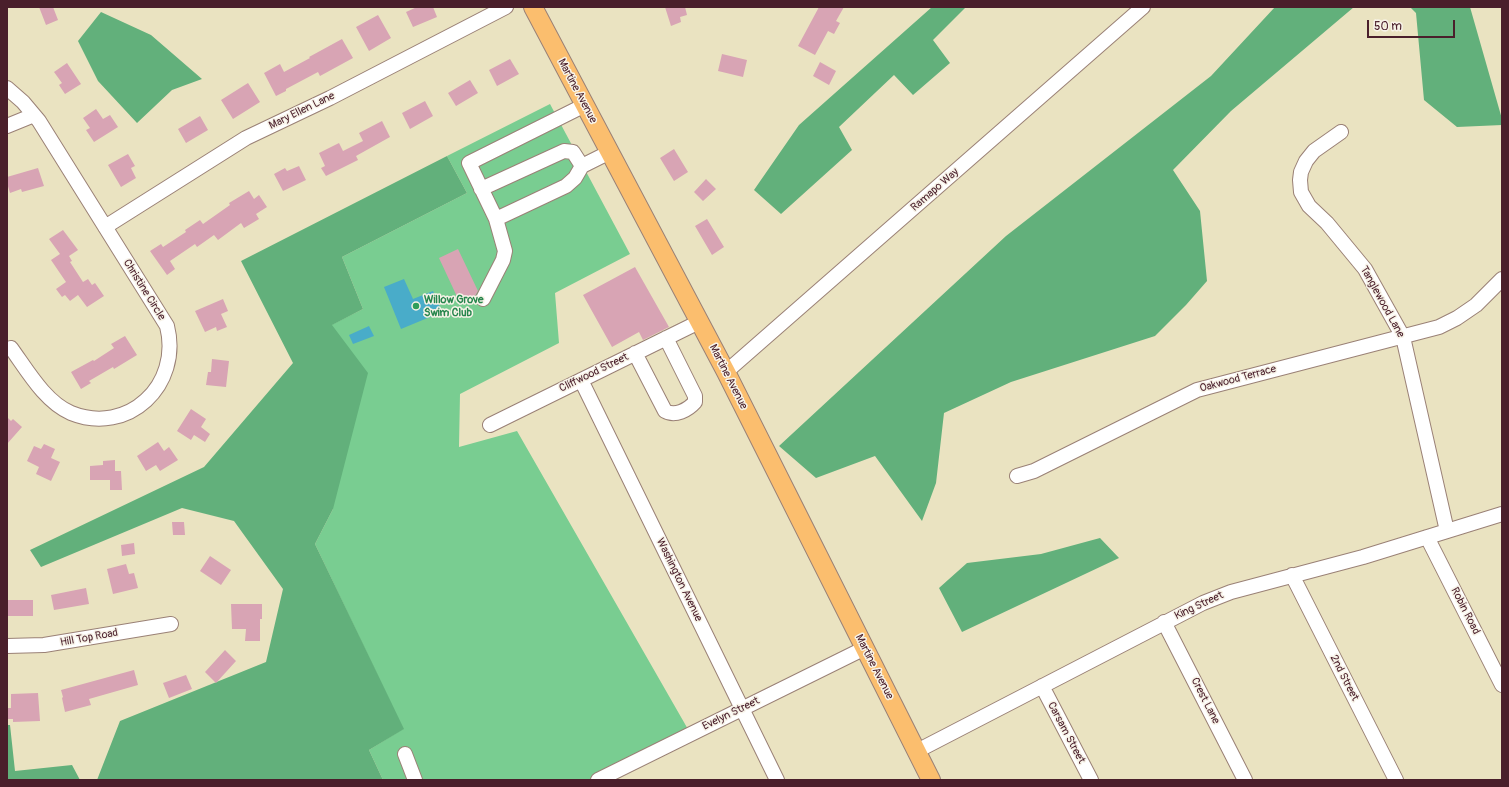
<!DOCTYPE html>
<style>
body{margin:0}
#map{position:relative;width:1509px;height:787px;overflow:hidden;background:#eae3c1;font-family:Pangolin,sans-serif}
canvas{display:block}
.frame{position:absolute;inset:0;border:8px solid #4a1f2b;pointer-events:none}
.scale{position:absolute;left:1367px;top:20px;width:88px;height:18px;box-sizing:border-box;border:2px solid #4a1f2b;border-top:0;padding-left:5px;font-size:12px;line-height:14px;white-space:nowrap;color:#4a1f2b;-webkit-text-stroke:3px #f7f3e8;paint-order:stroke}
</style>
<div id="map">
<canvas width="1509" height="787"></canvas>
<div class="frame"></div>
<div class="scale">50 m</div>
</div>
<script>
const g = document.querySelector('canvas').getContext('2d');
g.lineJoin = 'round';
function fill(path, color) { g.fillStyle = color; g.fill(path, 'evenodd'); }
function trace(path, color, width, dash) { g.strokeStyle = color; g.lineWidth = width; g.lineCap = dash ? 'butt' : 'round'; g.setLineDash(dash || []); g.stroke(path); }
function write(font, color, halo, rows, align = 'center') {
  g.font = font + ' Pangolin,sans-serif'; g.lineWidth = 3; g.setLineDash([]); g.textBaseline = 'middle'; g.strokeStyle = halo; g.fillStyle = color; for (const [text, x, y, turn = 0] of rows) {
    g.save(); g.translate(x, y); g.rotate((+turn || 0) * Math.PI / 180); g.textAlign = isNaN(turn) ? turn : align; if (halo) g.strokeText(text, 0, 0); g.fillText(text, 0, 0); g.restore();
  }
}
fill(new Path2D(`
 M 550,104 L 630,254 L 555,293 L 559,343 L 460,394 L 459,447 L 517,431 L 689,731 L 592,780 L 383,780 L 369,750 L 403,729 L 315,544 L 333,509 L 331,325 L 363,309 L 342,257 L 467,193 L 447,156 Z`), '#79cd91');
fill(new Path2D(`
 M 932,7 L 966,7 L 933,40 L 950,63 L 913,95 L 894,75 L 839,127 L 852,150 L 781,214 L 754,190 L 799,125 Z
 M 1275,7 L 1354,7 L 1231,111 L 1173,170 L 1200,211 L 1207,281 L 1186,305 L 1155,336 L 1011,382 L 944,413 L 936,483 L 922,521 L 875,456 L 816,478 L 779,446 L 1006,236 L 1211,76 Z
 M 1410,7 L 1470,7 L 1502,119 L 1502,125 L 1457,127 L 1424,100 L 1416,13 Z
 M 101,12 L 151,35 L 202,79 L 172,90 L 137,123 L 98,81 L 78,41 Z
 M 447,156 L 467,193 L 342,257 L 363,309 L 332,325 L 368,373 L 333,509 L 315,544 L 404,729 L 369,750 L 383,780 L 97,780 L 120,721 L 266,662 L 283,589 L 234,521 L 182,508 L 41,567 L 30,550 L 204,467 L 293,363 L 241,261 Z
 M 1100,538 L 1119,558 L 962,632 L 939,588 L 967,563 L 1041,554 Z
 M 7,725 L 10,725 L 15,771 L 72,765 L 80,780 L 7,780 Z`), '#62b07b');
fill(new Path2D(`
 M 404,279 L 413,299 L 433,291 L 442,312 L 401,329 L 384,287 Z
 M 369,326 L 374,336 L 353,344 L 349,335 Z`), '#49acc9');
fill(new Path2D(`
 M 39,7 L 53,7 L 58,20 L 46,25 Z
 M 417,7 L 433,7 L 437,17 L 413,27 L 406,12 Z
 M 665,7 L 685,7 L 687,15 L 680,17 L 681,22 L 671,26 Z
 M 819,7 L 844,7 L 836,21 L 840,23 L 834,34 L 828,31 L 815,55 L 798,46 Z
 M 378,15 L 391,38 L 369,51 L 356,27 Z
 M 342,39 L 353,58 L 320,76 L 318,72 L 286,89 L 286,91 L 276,96 L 264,73 L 280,64 L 284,72 L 310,58 L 309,57 Z
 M 722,54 L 747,60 L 743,77 L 718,71 Z
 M 510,59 L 519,74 L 497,86 L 489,70 Z
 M 820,62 L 836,71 L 829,85 L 813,76 Z
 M 67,63 L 81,84 L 65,94 L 59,85 L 62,83 L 54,72 Z
 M 470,80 L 478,93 L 456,106 L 448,93 Z
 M 248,83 L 260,102 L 233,119 L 221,100 Z
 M 425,101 L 433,116 L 410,129 L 402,113 Z
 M 96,109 L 103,119 L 110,115 L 118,127 L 94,142 L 86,130 L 90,128 L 83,118 Z
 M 200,116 L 208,130 L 186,143 L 178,129 Z
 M 382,121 L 390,137 L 356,156 L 358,160 L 326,176 L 321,168 L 325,166 L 319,153 L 339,143 L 343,151 L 363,141 L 359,133 Z
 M 674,149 L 688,172 L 674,181 L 660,158 Z
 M 128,154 L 135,166 L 131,168 L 136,178 L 121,187 L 108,165 Z
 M 299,166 L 306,180 L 283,191 L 274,174 L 285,168 L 287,171 Z
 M 38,168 L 44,186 L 22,192 L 21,189 L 10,193 L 7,183 L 7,177 Z
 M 706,179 L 716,189 L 703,201 L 694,192 Z
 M 249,191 L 254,199 L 259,195 L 267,207 L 256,214 L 259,219 L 244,228 L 241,223 L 218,240 L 214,235 L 197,247 L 195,244 L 170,261 L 175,269 L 167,275 L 150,251 L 161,244 L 163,247 L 186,232 L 185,230 L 200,220 L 203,224 L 230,205 L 229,203 Z
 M 707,219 L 724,247 L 712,255 L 695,226 Z
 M 63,230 L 78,250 L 69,256 L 72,261 L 70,262 L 83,282 L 88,279 L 92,285 L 95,283 L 104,296 L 87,307 L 78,295 L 70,301 L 65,295 L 62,297 L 56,289 L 66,282 L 51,260 L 60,254 L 49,239 Z
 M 458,249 L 478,291 L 475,296 L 460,303 L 439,258 Z
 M 635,267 L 669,327 L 643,340 L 639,332 L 612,347 L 583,295 Z
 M 223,299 L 228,311 L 221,314 L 227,327 L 217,331 L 216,327 L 205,332 L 195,311 Z
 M 125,336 L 137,355 L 114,369 L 113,367 L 89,381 L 91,383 L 81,389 L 71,372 L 93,360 L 94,361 L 114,348 L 111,344 Z
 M 212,359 L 229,361 L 226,387 L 206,385 L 208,372 L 211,372 Z
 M 191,409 L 206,419 L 201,427 L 210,434 L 205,442 L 194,435 L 191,440 L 177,431 Z
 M 7,417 L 11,421 L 13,419 L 22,427 L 7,444 Z
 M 158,442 L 164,451 L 169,447 L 178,460 L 160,471 L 156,465 L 146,471 L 137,456 Z
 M 44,444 L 55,449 L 51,458 L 60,462 L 51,481 L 36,474 L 39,467 L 27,461 L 34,446 L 41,449 Z
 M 115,460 L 115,471 L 121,471 L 122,490 L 110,490 L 110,480 L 90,480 L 90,466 L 103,465 L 103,461 Z
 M 172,522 L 184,522 L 185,535 L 173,535 Z
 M 134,543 L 135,554 L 122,556 L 121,545 Z
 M 210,556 L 231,570 L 221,585 L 200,571 Z
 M 126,564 L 129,574 L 134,573 L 138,588 L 113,594 L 107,569 Z
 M 86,588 L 89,604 L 54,610 L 51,595 Z
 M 7,600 L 33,600 L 33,616 L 7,616 Z
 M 231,604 L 262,604 L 262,619 L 260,619 L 260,641 L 245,641 L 246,629 L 232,629 Z
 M 225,650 L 236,661 L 216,683 L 205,672 Z
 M 134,670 L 138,685 L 89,699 L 91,705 L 65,712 L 62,698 L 63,697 L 61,690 Z
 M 186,675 L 192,689 L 169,698 L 163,683 Z
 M 38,693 L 40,721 L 13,722 L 13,719 L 7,719 L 7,708 L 11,708 L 11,694 Z`), '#d8a4b4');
const minor = new Path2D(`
 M 7,88 L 23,102 L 39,121 L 167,326 C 182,385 128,436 71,413 C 45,402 27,370 11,348
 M 585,105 L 469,163 L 496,219 L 566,186 L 575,178 L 582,166 L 610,152
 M 7,126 L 34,115
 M 1341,132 L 1314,151 L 1306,161 L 1301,172 L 1300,180 L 1301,192 L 1309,206 L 1327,223 L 1365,269 L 1403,337 L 1447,531
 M 481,189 L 564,151 L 573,152 L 582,166
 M 105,227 L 246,138 L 330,98 L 506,7
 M 483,299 L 503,260 L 505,251 L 496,219
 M 635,353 L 665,411 C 675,417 688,410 695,402 L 695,396 L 666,338
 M 726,372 L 1143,7
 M 581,380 L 777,780
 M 490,425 L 699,322
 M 1017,476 L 1034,471 L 1197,390 L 1439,327 L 1457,318 L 1476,305 L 1502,279
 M 1427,537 L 1502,685
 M 1292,575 L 1396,780
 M 1164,622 L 1245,780
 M 7,646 L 44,645 L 171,624
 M 1042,686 L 1091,780
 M 917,751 L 1203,603 L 1231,592 L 1363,557 L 1502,514
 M 405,754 L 415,780
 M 598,780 L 865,648`);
const major = new Path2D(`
 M 533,7 L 726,372 L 931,780`);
trace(minor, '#9a8176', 16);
trace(major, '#9a8176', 20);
trace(minor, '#fff', 14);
trace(major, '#fbbe6e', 18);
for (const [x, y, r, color] of [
 [416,306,4,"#2e9e5b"]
]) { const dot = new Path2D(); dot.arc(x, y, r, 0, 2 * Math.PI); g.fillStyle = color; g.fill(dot); trace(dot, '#f7f3e8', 1.5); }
write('11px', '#4a1f2b', '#f7f3e8', [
 ["Martine Avenue",577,91,62],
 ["Mary Ellen Lane",302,111,-26],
 ["Ramapo Way",935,190,-41],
 ["Christine Circle",144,290,58],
 ["Tanglewood Lane",1382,302,61],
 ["Cliffwood Street",594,373,-26],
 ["Martine Avenue",728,377,63],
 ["Oakwood Terrace",1238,379,-15],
 ["Washington Avenue",679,580,64],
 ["King Street",1199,606,-25],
 ["Robin Road",1465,611,63],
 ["Hill Top Road",89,638,-10],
 ["Martine Avenue",874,667,63],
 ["2nd Street",1344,678,63],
 ["Crest Lane",1205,701,63],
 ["Evelyn Street",731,714,-26],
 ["Carsam Street",1066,733,62]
]);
write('bold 11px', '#27864d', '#f7f3e8', [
 ["Willow Grove",424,300],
 ["Swim Club",424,313]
], 'left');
</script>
